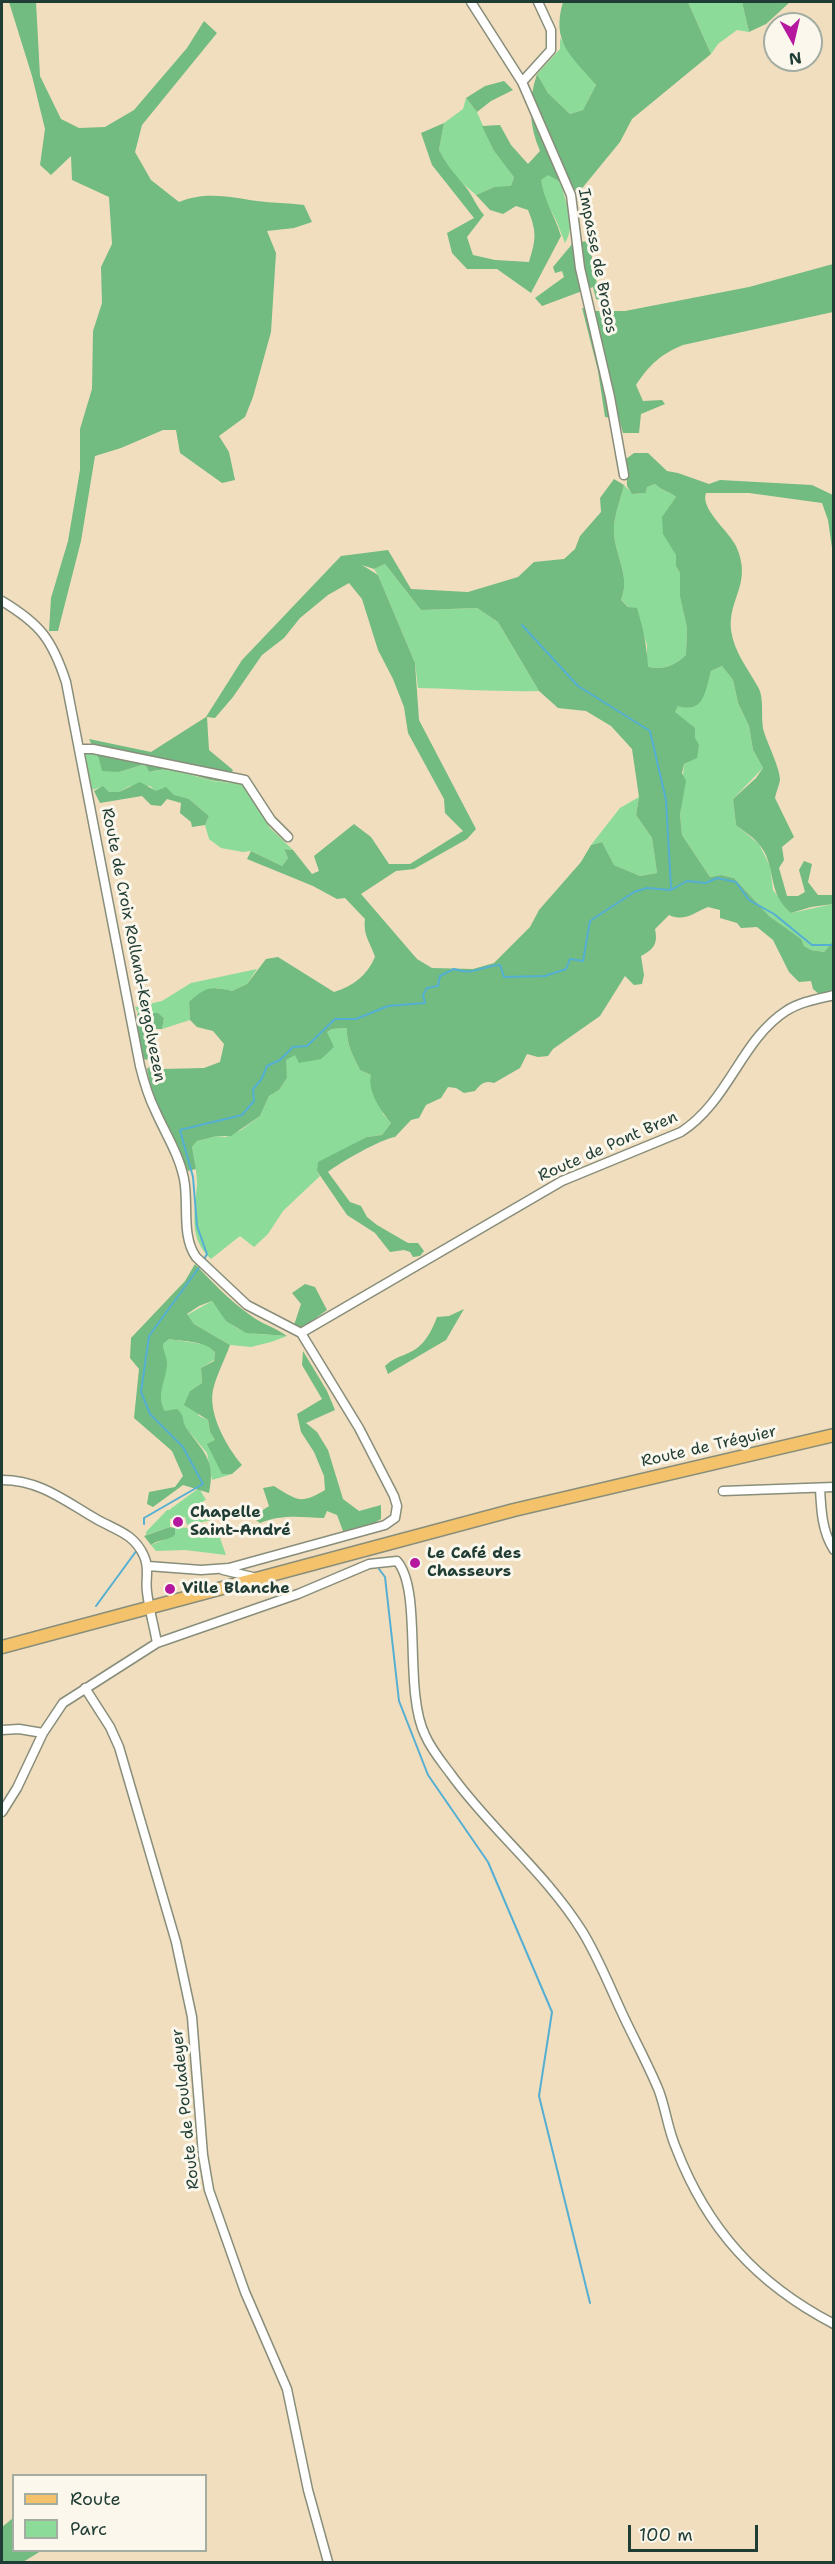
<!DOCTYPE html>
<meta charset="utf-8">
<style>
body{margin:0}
#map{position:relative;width:835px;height:2564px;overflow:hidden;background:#f1debf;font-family:"Shantell Sans",sans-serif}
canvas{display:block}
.frame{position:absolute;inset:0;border:3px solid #1f3d34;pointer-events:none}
.legend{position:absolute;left:12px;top:2474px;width:195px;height:78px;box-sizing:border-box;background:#fbf7ec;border:2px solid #a3ada2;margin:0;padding:8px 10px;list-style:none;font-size:18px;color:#1f3d34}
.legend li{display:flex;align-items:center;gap:12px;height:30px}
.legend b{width:30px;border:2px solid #a3ada2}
.north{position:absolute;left:763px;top:12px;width:60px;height:60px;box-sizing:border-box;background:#fbf7ec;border:2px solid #a3ada2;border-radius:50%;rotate:172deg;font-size:16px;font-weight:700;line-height:24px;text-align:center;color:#1f3d34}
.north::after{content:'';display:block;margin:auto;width:21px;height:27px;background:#b5179e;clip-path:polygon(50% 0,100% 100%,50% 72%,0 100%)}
.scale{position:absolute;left:628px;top:2525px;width:130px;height:27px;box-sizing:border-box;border:3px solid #1f3d34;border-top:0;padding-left:8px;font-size:18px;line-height:21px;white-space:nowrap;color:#1f3d34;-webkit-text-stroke:4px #fbf7ec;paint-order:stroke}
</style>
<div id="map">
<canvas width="835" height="2564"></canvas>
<div class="frame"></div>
<ul class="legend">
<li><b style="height:8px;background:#f3c26a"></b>Route</li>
<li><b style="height:16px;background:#8ddb99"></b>Parc</li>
</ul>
<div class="north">N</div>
<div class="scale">100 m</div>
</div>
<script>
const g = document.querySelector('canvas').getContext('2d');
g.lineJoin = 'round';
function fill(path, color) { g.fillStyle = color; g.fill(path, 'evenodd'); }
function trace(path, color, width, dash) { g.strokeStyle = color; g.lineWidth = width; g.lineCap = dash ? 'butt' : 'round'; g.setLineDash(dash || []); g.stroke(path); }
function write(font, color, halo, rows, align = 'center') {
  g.font = font + ' "Shantell Sans",sans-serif'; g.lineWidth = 6; g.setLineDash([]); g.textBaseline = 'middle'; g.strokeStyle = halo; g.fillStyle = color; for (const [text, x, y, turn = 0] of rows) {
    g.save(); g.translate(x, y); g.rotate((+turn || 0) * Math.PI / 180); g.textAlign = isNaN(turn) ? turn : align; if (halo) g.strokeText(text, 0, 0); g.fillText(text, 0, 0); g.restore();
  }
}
fill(new Path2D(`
 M 688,2 L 742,2 L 749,32 L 737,30 L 718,44 L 711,54 Z
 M 560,38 L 596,85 L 583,110 L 570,114 L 548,93 L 537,74 L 560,49 Z
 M 466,98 L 477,112 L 494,151 L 514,176 L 511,187 L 494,187 L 476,195 L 452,174 L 439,150 L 444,123 L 463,109 Z
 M 548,174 L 561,181 C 564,200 577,225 565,243 L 556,220 L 544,198 L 540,180 Z
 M 655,484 C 662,491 669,491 676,497 L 663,518 L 676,555 L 676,566 L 680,573 L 681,599 L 687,628 L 686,655 C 674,666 663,670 647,667 L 647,645 L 641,628 L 640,618 L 621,600 C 632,575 612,552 614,526 C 615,513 621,498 624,485 L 633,494 L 646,493 L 647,487 Z
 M 385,564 L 421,610 L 477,608 L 498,622 L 539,691 C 498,692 459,689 418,688 L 415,663 L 378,575 L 374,569 Z
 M 722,666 L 733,680 L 738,703 L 749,726 L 753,750 L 763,768 L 733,799 L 736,825 L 759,844 L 770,866 L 773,890 L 791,913 L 833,904 L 833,941 L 824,952 L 811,950 L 804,946 L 800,939 L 769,916 L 734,878 L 721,875 L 710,877 L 682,835 L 680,814 L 684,764 L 696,758 L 675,712 C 682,694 705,692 711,671 Z
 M 85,752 L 96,752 L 99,759 L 119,772 L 145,764 L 149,772 C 171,766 188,774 209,780 C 218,783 231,782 242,783 L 248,790 L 270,828 L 293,850 L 284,849 L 288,858 L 282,866 L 251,851 L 243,852 L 221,848 L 209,839 L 205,825 L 209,816 L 189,799 L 156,792 L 150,786 L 130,786 L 119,792 L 109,792 L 103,787 L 91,790 Z
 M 639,797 L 636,815 L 652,838 L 657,873 L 640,876 L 614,865 L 602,842 L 591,845 L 620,808 Z
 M 257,969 L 247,984 L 232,991 L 217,988 L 189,1002 L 190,1020 L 162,1029 L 164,1018 L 158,1013 L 138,1013 L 135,1007 L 162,1001 L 191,983 Z
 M 347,1028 C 346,1044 353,1056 360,1070 L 371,1075 L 383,1114 L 391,1123 L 382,1135 L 367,1137 L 317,1171 L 320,1176 L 283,1211 L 268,1234 L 254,1247 L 240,1236 L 211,1259 C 188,1238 195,1213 197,1184 C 197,1172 194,1159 192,1147 L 197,1141 L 217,1136 L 226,1137 L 241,1130 L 260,1116 L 269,1096 L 279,1090 L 287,1078 L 285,1060 L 295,1054 L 321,1059 C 327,1051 329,1042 327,1032 L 332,1029 Z
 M 212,1301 C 237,1337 246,1333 287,1336 L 271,1342 L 251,1347 L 230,1345 L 194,1324 L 187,1315 Z
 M 169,1339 L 208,1345 L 215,1352 L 214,1360 L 201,1368 L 202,1383 L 190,1391 L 199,1416 L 208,1420 L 210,1432 L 215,1440 L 222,1474 L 232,1474 L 212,1480 L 207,1453 L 185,1427 L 165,1411 L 160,1403 L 161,1383 L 165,1375 L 163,1344 Z
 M 199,1488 L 206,1500 L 203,1501 L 212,1520 L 187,1525 L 185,1517 L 170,1519 L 170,1527 L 146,1535 L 146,1532 L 167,1510 L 169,1510 Z
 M 211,1527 L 219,1535 L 226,1555 L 185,1550 L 156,1551 L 151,1545 L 175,1535 L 175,1528 Z`), '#8ddb99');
fill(new Path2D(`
 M 9,2 L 36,2 L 40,76 L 61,119 L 79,128 L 105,127 L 134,110 L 187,48 L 204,21 L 217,33 L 142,125 L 135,152 L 151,180 L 179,202 C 205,191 230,197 257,201 C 272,203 288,203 304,205 L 312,222 L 294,228 L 267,231 L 276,253 L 271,332 L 253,397 L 245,417 L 219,436 L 229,452 L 235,480 L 222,483 L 180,453 L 176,430 L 163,430 L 121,448 L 95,456 L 81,541 L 58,631 L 49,631 L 51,598 L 68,541 L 80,470 L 80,429 L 92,389 L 93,331 L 102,303 L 101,267 L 112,244 L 109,197 L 72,180 L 71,156 L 51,175 L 40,165 L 45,129 L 32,76 Z
 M 563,2 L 688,2 L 711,54 L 632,119 L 620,142 L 579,192 L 548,175 L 541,180 C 544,201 555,216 561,236 L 531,293 L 497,269 L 467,269 L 452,253 L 447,233 L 474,218 L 432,165 L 421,133 L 444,123 L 439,150 C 448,167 453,172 465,186 C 472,194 476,206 484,215 L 467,237 L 473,255 L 495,260 L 529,262 C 536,239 537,232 528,210 L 516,206 L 503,214 L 490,210 L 476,195 L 494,187 L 511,186 L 514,177 L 494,151 L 482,126 L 500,125 L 511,145 L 528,164 L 540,151 C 529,127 528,100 537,74 L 548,93 L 570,114 L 583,110 L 596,85 C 571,55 551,43 563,2 Z
 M 742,2 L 790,2 L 766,24 L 749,32 Z
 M 504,81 L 513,90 L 491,101 L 477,112 L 466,98 L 485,86 Z
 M 589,241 L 600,300 L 596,299 L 593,287 L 542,306 L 535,298 L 564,277 L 562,271 L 555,273 L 553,267 L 573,243 Z
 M 833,264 L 833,312 L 683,345 C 661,354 649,365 636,385 L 643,401 L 662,400 L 665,404 L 641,414 L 639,433 L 623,433 L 619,419 L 605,417 L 598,371 L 582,308 L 594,311 L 625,311 L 749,287 Z
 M 634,453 L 648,453 L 667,471 L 678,473 L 709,484 L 720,480 L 812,485 L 833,495 L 833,555 L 828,520 L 822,503 L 749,493 L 706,493 C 700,509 728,530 736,546 C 753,583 728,598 731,630 C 734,652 748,669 758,687 C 765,699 760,719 764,732 C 768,745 780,768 780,780 C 779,786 776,792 775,798 L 794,837 L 782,847 L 784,860 L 779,868 L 787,896 L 798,896 L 805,892 L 799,870 L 804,861 L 812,864 L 808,882 L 818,895 L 833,895 L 833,904 L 811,907 L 791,913 C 765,891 778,865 758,843 C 752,836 743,831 736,825 L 733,799 L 756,778 L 763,768 L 753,750 L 749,726 L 738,703 L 733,680 L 722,666 L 711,671 C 705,690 705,714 678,706 L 675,712 L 695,728 L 695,738 L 699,745 L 697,758 L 684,764 L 682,773 L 686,781 L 680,814 L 682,835 L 710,877 L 721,875 L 734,878 L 769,916 L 801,939 L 804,946 L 811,950 L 824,952 L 833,941 L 833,993 L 819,994 L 813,989 L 811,981 L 799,982 L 789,972 L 773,940 L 757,927 L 741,928 L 737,923 L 720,918 L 720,910 L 708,907 C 693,913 685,922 669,915 L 655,929 C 658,944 654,949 641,956 L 644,975 L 642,984 L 634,985 L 625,976 L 600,1016 L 553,1049 L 548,1056 L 538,1057 L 527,1054 L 520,1068 L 494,1083 C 484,1080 481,1084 475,1091 L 464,1093 L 456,1088 L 448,1087 L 441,1098 L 426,1105 L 419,1118 L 411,1120 L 395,1137 C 383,1138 337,1164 328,1172 L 350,1202 L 361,1206 L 367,1217 L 377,1225 L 408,1243 L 418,1243 L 424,1251 L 420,1256 L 413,1257 L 410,1252 L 404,1250 L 390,1252 L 375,1233 L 347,1215 L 317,1171 L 318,1162 L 367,1137 L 382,1135 L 391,1123 C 381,1111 367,1091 371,1075 L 360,1070 C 353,1056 346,1044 347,1028 L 332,1029 L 327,1032 L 334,1047 L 321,1059 L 299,1063 L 295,1055 L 286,1060 L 287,1078 L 279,1090 L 269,1096 L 260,1116 L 231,1136 L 217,1136 L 197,1141 L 192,1147 L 196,1169 L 188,1171 L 152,1094 L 147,1069 L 152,1064 L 150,1060 L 143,1059 L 136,1019 L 138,1013 L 158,1013 L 164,1018 L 162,1029 L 149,1029 L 147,1037 L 156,1051 L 154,1061 L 162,1069 L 204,1068 L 220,1062 L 224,1044 L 213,1031 L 197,1027 L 190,1020 L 189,1002 C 205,987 211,986 232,991 L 247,984 L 266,959 L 278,957 L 334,992 C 354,986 367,975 375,957 C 370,941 363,936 365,919 L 345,898 L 337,899 L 313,886 L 247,859 L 251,851 L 282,866 L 288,858 L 284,849 L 293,850 L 312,874 L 319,871 L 314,856 L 354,824 L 371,837 L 389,864 L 410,864 L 463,831 L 445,813 L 444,799 L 408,733 L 404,707 L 393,679 L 378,650 L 362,599 L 349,583 L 328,595 L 300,618 L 284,638 L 262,655 L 233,697 L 215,718 L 207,717 L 209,750 L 233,770 L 226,782 C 197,781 180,764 149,772 L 145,764 L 119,772 L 102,771 L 99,759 L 89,739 L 151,752 L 206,717 L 242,660 L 341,556 L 388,550 L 411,589 L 468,592 L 518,577 L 534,562 L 564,559 L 575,549 L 580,536 L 601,512 L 600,498 L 614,479 L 624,485 C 621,498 615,513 614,526 C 612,552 632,575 621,600 L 628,607 L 637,608 C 643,627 647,647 648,667 C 663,670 674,666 686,655 L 687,628 L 680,596 L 680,573 L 676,566 L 676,555 L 663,534 L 662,517 L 676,497 C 669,491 662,491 655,484 L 647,487 L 646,493 L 632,494 L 627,486 L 626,459 ZM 385,564 L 421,610 L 477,608 L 498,622 L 539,691 L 558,708 L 586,711 L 611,726 L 632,749 L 639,797 L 636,815 L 652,838 L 657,873 L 640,876 L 614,865 L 602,842 L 591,845 L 581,862 L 539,910 L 530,927 L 494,963 L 473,969 L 432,968 L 417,959 L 361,894 L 396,871 L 414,869 L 467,839 L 476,829 L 419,720 L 415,663 L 378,575 L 362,565 L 374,569 Z
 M 140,782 L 156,791 L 166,787 L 174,795 L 189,799 L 209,816 L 205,825 L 192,827 L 191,822 L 180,813 L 181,803 L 167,799 L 161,806 L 151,805 L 142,796 L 100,803 L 94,791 L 103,786 L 109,792 L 119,792 Z
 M 195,1264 C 212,1282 229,1300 250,1315 C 261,1324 275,1327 287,1336 L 246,1333 L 226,1321 L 212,1301 L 199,1306 L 187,1314 L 194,1324 L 230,1345 C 225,1359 218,1372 214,1386 C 206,1411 226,1446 242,1465 L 232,1474 L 222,1474 L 207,1444 L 215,1440 L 210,1432 L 208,1420 L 184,1405 L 190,1391 L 202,1383 L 201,1368 L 214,1361 L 215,1352 C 203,1340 185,1342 169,1339 L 163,1344 C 163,1351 167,1357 167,1363 C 167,1379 155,1395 165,1411 L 177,1409 C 186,1417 181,1421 187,1429 C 204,1453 216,1460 209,1493 L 183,1485 L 153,1507 L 147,1504 L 149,1492 L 175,1487 L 183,1476 L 172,1451 L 134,1418 L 139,1369 L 130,1358 L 131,1338 L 185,1281 Z
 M 305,1284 L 315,1287 L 327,1310 L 302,1328 L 294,1325 L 301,1304 L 292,1293 Z
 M 464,1309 L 446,1340 L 388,1374 L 385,1366 C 392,1359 397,1358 406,1354 C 423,1348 431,1333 437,1317 L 449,1316 Z
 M 303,1351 L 327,1391 L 335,1410 L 306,1423 L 317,1432 L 328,1450 L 343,1499 L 359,1511 L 381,1505 L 381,1519 C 369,1526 357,1535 343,1531 L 337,1515 L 327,1511 L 324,1518 C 300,1517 282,1514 260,1523 L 252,1517 L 269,1506 L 263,1488 L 274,1486 C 297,1500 300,1505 325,1490 L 324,1476 L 314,1452 L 301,1432 L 297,1414 L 322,1399 L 302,1365 Z
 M 170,1527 L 175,1528 L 175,1535 C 167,1541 159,1539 151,1545 L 144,1536 Z
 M 13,2518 L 14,2550 L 41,2551 L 23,2562 L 2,2562 L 2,2527 Z`), '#72bb81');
trace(new Path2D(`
 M 522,625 L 578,686 L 650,731 L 666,800 L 671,888
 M 203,1261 L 207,1254 L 197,1226 L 193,1177 L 180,1130 L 242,1115 L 254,1101 L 253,1089 L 261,1080 L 267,1066 L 280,1060 L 293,1047 L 307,1046 L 335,1019 L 356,1019 L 388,1006 L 425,1003 L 423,995 L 427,988 L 438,986 L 440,976 L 454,969 C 475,976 480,966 500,965 L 504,977 L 545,976 L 566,969 L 570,959 L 583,961 L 590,921 L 634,892 L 647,888 L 671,890 L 687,881 L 706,883 L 717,878 L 736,882 L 749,900 L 774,914 L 812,945 L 832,945 L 834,947
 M 144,1524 L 144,1518 L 203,1484 L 183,1447 L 150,1414 L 141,1392 L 149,1336 L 200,1266
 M 379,1569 L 385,1577 L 399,1701 L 428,1775 L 488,1862 L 552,2012 L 539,2096 L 590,2303
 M 96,1606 L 137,1550`), '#55afd2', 2);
const street = new Path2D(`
 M 471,2 L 522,82 L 571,195 L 580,268 L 610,397 L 624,475
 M 522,82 L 551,50 L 551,30 L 538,2
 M 2,601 C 40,624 52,639 66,682 L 140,1066 C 144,1082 148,1096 155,1110 C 165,1133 179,1154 184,1179 C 189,1203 181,1236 196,1257 L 247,1305 L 301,1333 L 359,1428 L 394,1496 L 397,1506 L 395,1518 L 385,1525 L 229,1568 L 201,1570 L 148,1566
 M 80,749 L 93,749 L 245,780 L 271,820 L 288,837
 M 301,1333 L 562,1181 L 681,1132 C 729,1101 741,1040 786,1011 C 800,1002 817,999 834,995
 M 2,1480 C 41,1480 66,1502 98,1520 C 118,1531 134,1534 144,1556 C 150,1569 145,1579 147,1592 C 149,1609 154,1626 157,1643 L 63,1703 L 43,1733 L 17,1788 L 2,1812
 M 820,1488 C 821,1509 822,1532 834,1550
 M 723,1491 L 834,1487
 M 223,1570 L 257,1578
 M 157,1643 L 298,1594 L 369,1564 L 397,1561 C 423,1591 403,1690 425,1735 C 431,1749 441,1761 450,1773 C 490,1829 545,1872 582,1931 C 598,1957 609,1985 622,2013 C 634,2039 648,2064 659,2091 C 666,2110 668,2130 676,2148 C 707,2229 757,2284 834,2324
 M 85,1688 L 110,1727 L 119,1747 L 176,1942 L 192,2017 L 203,2155 L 209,2190 L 245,2292 L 287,2389 L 308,2490 L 328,2562
 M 2,1730 L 19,1729 L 43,1733`);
const primary = new Path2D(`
 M 2,1647 L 514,1510 L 834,1435`);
trace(street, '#888e7a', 11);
trace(primary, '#888e7a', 15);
trace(street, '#fff', 8);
trace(primary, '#f3c26a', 12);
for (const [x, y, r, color] of [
 [178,1522,6,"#b5179e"],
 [415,1563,6,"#b5179e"],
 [170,1589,6,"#b5179e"]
]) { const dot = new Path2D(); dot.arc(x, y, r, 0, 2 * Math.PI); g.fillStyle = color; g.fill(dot); trace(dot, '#fbf7ec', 2); }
write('16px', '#1f3d34', '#fbf7ec', [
 ["Impasse de Brozos",597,261,79],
 ["Route de Croix Rolland-Kergolvezen",133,945,79],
 ["Route de Pont Bren",608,1147,-24],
 ["Route de Tréguier",709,1447,-13],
 ["Route de Pouladeyer",186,2109,-96]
]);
write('bold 16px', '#1f3d34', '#fbf7ec', [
 ["Chapelle",190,1513],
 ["Saint-André",190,1531],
 ["Le Café des",427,1554],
 ["Chasseurs",427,1572],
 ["Ville Blanche",182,1589]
], 'left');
</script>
